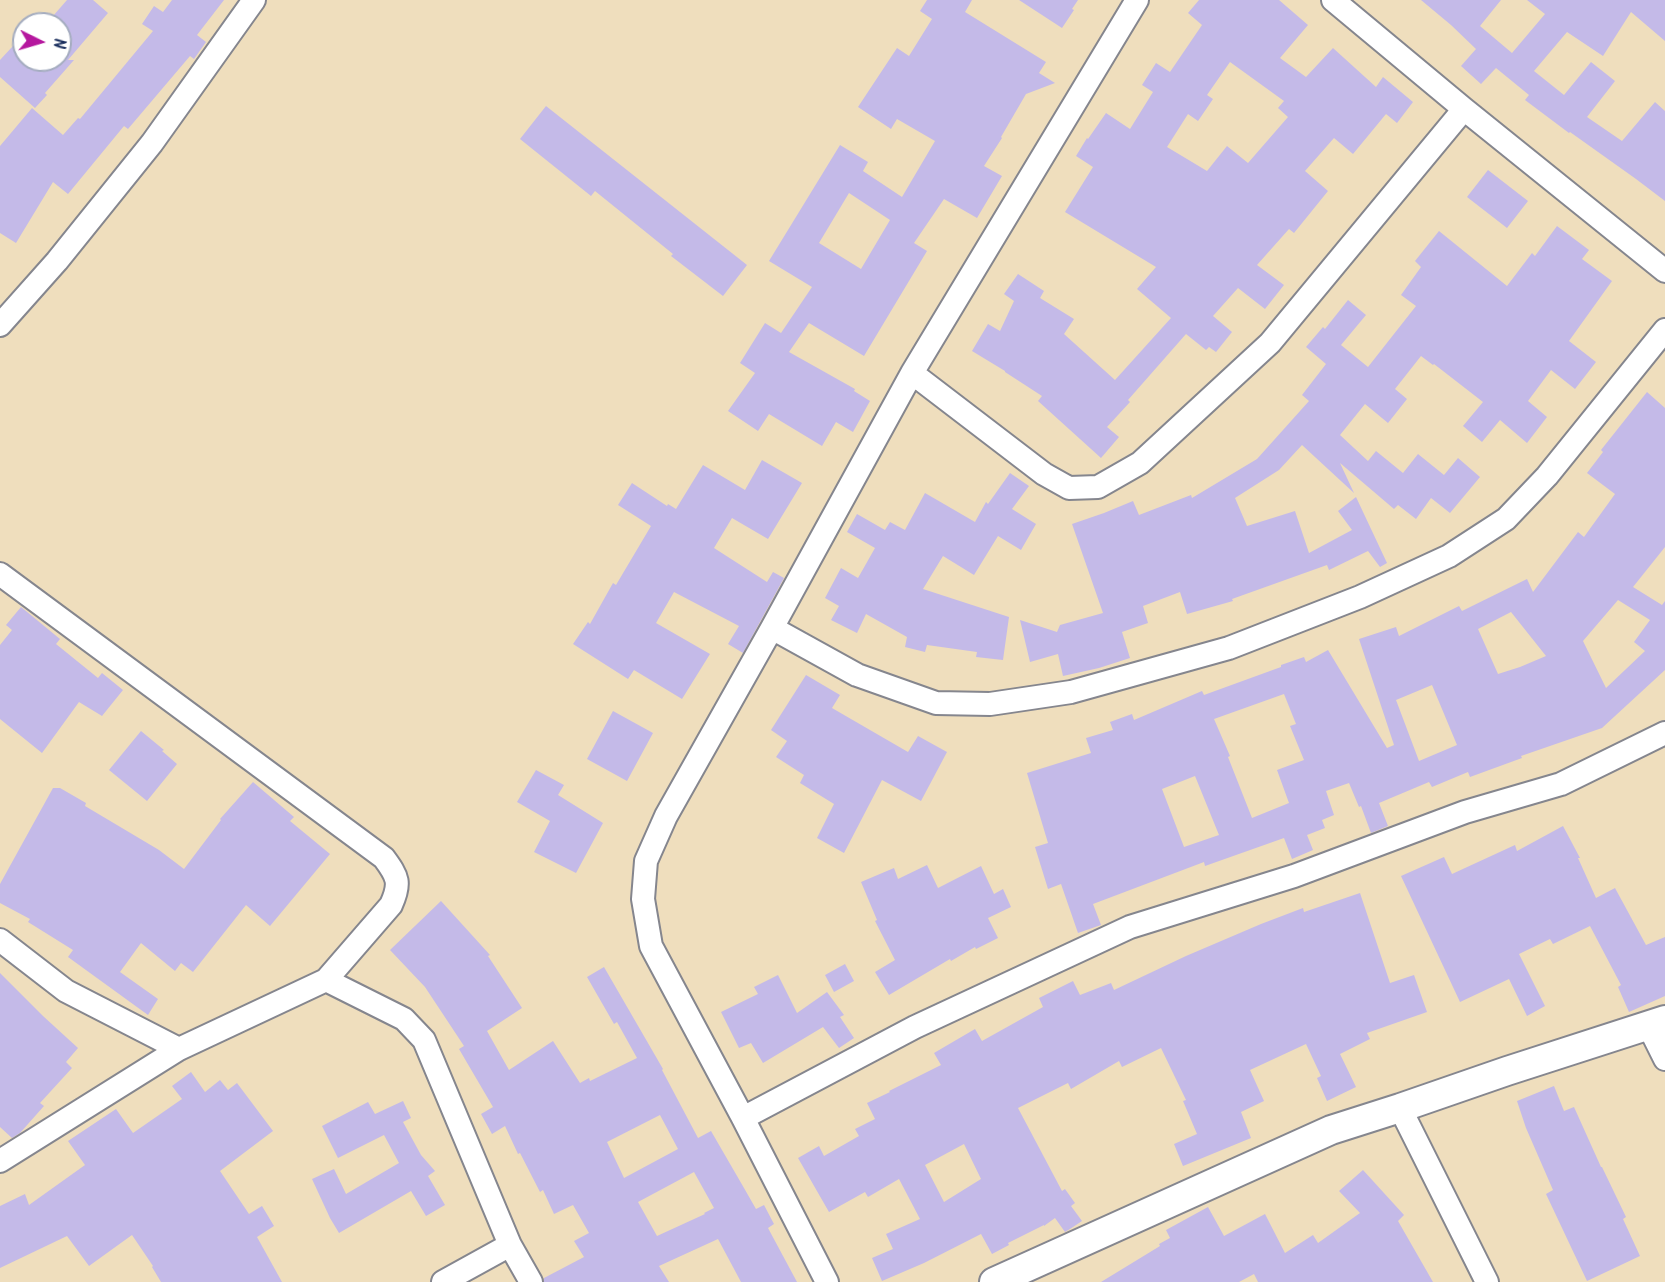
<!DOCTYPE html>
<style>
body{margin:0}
#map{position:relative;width:1665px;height:1282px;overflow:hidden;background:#efdebd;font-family:Kalam,sans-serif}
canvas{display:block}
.north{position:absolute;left:12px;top:12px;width:60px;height:60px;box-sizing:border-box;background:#fff;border:2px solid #a4acbf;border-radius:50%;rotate:95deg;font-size:16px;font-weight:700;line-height:24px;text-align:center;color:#1b2f5e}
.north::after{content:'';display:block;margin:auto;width:21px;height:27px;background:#b5179e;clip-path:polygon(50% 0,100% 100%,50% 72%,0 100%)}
</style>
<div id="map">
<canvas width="1665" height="1282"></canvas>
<div class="north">N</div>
</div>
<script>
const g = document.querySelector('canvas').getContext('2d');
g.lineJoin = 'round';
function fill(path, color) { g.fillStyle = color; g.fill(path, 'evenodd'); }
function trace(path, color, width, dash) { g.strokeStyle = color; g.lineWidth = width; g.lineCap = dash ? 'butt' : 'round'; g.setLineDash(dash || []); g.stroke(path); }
fill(new Path2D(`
 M 67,0 L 93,0 L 108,13 L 68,60 L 74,60 L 45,93 L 47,95 L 35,108 L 0,77 L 0,60 L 24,34 L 24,60 L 60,60 L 60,24 L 46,24 Z
 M 172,0 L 224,0 L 197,35 L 206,42 L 194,59 L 190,56 L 128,129 L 124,126 L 68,194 L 53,182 L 16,243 L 0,233 L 0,146 L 32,108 L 63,135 L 78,118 L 80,119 L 153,31 L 142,24 L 154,6 L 163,12 Z
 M 927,0 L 972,0 L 965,12 L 1046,62 L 1039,73 L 1055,83 L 1026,94 L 1001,137 L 1002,138 L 984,166 L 1002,176 L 977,218 L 944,199 L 914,243 L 927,251 L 864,356 L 809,323 L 789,352 L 855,389 L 854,391 L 870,401 L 853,432 L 836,422 L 822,446 L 769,414 L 758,431 L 728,411 L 755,373 L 740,363 L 765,323 L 781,333 L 812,287 L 769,261 L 840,145 L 868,162 L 863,171 L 902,197 L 935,141 L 897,119 L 891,129 L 858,107 L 897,48 L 909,56 L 932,19 L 920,11 ZM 849,193 L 890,220 L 861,269 L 819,243 Z
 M 1019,0 L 1078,0 L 1072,9 L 1074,10 L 1062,28 Z
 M 1199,0 L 1279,0 L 1308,25 L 1280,58 L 1306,77 L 1333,48 L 1376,87 L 1383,77 L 1413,102 L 1397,123 L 1386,114 L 1353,154 L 1334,138 L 1305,171 L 1328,191 L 1294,233 L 1289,229 L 1257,265 L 1284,285 L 1265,309 L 1238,288 L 1213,316 L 1232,332 L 1216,352 L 1209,347 L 1206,350 L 1186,334 L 1128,400 L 1130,402 L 1107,427 L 1119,437 L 1101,458 L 1038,401 L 1042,396 L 1005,372 L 1005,371 L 972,351 L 988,324 L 1000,331 L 1014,301 L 1004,294 L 1018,274 L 1044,291 L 1040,298 L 1074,319 L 1064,334 L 1115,380 L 1171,318 L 1137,289 L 1156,267 L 1065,212 L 1093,167 L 1076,156 L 1087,138 L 1088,139 L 1106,113 L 1130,129 L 1153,92 L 1142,85 L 1156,63 L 1170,72 L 1202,25 L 1188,13 ZM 1230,62 L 1284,101 L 1278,108 L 1288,117 L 1248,163 L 1227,146 L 1207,171 L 1167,147 L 1188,114 L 1198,121 L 1213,99 L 1207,95 Z
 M 1421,0 L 1501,0 L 1480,26 L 1512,53 L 1545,14 L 1527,0 L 1665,0 L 1665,41 L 1631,12 L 1603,56 L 1567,32 L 1534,71 L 1564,95 L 1591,62 L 1615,81 L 1587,117 L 1622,141 L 1655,102 L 1665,111 L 1665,201 L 1636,179 L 1570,132 L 1569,133 L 1525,100 L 1529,95 L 1496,68 L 1481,84 L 1461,66 L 1476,49 L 1451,25 Z
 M 546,106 L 747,265 L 723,296 L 671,256 L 673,254 L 595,191 L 591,196 L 520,139 Z
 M 1488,170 L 1528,201 L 1507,228 L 1467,197 Z
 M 1557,226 L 1589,250 L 1582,259 L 1612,281 L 1569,341 L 1596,362 L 1575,389 L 1551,370 L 1528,401 L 1547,417 L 1527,443 L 1500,420 L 1482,442 L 1463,426 L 1483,402 L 1434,364 L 1433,365 L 1421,356 L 1395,389 L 1407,399 L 1388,423 L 1365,404 L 1340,435 L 1368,461 L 1376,451 L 1403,473 L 1418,454 L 1444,475 L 1458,458 L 1480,477 L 1450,513 L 1431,498 L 1416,519 L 1398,505 L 1394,509 L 1340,463 L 1354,493 L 1302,445 L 1279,470 L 1235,498 L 1247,526 L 1295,511 L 1309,553 L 1352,530 L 1338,511 L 1356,497 L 1387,563 L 1380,567 L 1368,551 L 1329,570 L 1327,565 L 1232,599 L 1233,601 L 1187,614 L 1180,592 L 1143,606 L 1148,623 L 1122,632 L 1130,658 L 1099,668 L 1063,676 L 1058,654 L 1030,662 L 1020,620 L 1057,632 L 1060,625 L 1103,613 L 1072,524 L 1104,513 L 1133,501 L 1139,515 L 1191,495 L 1192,498 L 1257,459 L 1309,401 L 1302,395 L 1326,364 L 1306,347 L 1323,327 L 1325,329 L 1348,300 L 1366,315 L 1341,345 L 1368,367 L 1416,306 L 1401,295 L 1421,267 L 1415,261 L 1439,231 L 1507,286 L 1532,253 L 1535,256 Z
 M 1647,392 L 1665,408 L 1665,547 L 1633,587 L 1662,605 L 1665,601 L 1665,670 L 1602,728 L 1521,756 L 1522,758 L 1470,777 L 1468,772 L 1432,787 L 1429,782 L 1379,803 L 1388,826 L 1371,833 L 1361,806 L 1359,807 L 1349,783 L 1326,791 L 1334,815 L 1322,820 L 1325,828 L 1307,835 L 1313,850 L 1292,859 L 1284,838 L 1205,866 L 1204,862 L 1093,904 L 1101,925 L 1078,933 L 1061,884 L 1048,889 L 1035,847 L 1048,843 L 1027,773 L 1091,753 L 1086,738 L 1113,730 L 1110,722 L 1132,714 L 1134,720 L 1202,691 L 1204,695 L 1281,667 L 1281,665 L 1304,657 L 1306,662 L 1328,650 L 1387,748 L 1394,745 L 1359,639 L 1396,627 L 1399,636 L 1459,606 L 1462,611 L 1527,579 L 1533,592 L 1578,532 L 1584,537 L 1615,494 L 1587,473 L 1603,452 L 1601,450 ZM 1618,600 L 1650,620 L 1634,642 L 1645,651 L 1606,688 L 1583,641 ZM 1511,612 L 1546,656 L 1520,667 L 1498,674 L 1478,629 ZM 1432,685 L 1457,745 L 1419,761 L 1396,700 ZM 1284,694 L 1296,724 L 1290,726 L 1304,760 L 1277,770 L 1289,803 L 1252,818 L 1228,757 L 1230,756 L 1214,719 ZM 1195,776 L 1219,835 L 1184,847 L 1162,789 Z
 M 762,460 L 802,483 L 768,539 L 732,518 L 714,548 L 767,582 L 773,572 L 784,578 L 743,653 L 728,644 L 739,626 L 674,592 L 656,623 L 710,654 L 682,699 L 634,670 L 628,679 L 573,644 L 588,622 L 590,624 L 613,583 L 616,585 L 651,526 L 618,505 L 632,483 L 667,506 L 668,504 L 676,509 L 703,465 L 745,490 Z
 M 1010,473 L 1029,486 L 1012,509 L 1036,524 L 1021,550 L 998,536 L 974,575 L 943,556 L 923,589 L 1009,617 L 1003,660 L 976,657 L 977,652 L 927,645 L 925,652 L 905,647 L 907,637 L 866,614 L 857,633 L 831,620 L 839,606 L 825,598 L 841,568 L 858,578 L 875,548 L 847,532 L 857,514 L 885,530 L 890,522 L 905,530 L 925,493 L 975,522 L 986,502 L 988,504 Z
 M 21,607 L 60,639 L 56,644 L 98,678 L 102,673 L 123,690 L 102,716 L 79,702 L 42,753 L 0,719 L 0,645 L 12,630 L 6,625 Z
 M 806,675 L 840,695 L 832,708 L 908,752 L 918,736 L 947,752 L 921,801 L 882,780 L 844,853 L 817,838 L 834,804 L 800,783 L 804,775 L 776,757 L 787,741 L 771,730 Z
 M 613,711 L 653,733 L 627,781 L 587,759 Z
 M 141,731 L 164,750 L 162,751 L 177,764 L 147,801 L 109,770 Z
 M 536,770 L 564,785 L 558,795 L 603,823 L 576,873 L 534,852 L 550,821 L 517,802 Z
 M 253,782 L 294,817 L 290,821 L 330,854 L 270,926 L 246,905 L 193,972 L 181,963 L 175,971 L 141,943 L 120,972 L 158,999 L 148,1015 L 68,957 L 73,950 L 28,922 L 30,919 L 0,903 L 0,884 L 53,788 L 60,788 L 86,803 L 85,806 L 159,850 L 184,869 L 221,820 L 220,819 Z
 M 1563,826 L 1580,858 L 1578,858 L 1596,898 L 1615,888 L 1646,945 L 1665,937 L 1665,996 L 1629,1012 L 1618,987 L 1621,985 L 1590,926 L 1553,944 L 1550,939 L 1519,954 L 1545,1006 L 1527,1016 L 1509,979 L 1460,1002 L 1401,876 L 1444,857 L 1452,874 L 1515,845 L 1517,851 Z
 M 927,865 L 938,888 L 981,866 L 994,894 L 1003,889 L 1011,907 L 988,918 L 998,938 L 976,949 L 975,947 L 951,961 L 950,959 L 889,995 L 875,972 L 895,960 L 875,921 L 877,920 L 861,882 L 894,868 L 898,879 Z
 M 1360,893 L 1390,983 L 1414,975 L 1427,1012 L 1367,1033 L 1370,1039 L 1340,1054 L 1356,1087 L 1327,1101 L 1317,1078 L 1321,1076 L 1306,1044 L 1250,1070 L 1264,1101 L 1241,1112 L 1251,1138 L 1183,1166 L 1174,1144 L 1197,1134 L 1183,1101 L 1186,1100 L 1161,1048 L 1122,1067 L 1119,1061 L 1071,1089 L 1068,1083 L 1018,1108 L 1062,1191 L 1065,1189 L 1075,1203 L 1071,1206 L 1082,1221 L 1070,1229 L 1065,1232 L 1055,1218 L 1044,1226 L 1044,1225 L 1008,1243 L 1009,1245 L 992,1254 L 981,1234 L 924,1263 L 882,1281 L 872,1258 L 893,1249 L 886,1234 L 920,1219 L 899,1179 L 868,1197 L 865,1192 L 829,1212 L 798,1158 L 819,1146 L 824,1156 L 859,1136 L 855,1129 L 875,1119 L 867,1103 L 890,1092 L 889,1091 L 941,1065 L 934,1053 L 975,1029 L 982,1041 L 1043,1007 L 1039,998 L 1073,981 L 1080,995 L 1111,983 L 1114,990 L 1186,956 L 1261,924 L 1303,908 L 1304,912 ZM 964,1144 L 981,1179 L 944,1202 L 925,1165 Z
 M 441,901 L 490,955 L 488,956 L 522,1008 L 487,1031 L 509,1070 L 553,1041 L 580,1083 L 589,1078 L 590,1081 L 637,1058 L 617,1022 L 614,1024 L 587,977 L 604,967 L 663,1069 L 662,1070 L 698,1138 L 711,1131 L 744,1188 L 743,1189 L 744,1188 L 756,1209 L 764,1205 L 774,1224 L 768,1228 L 797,1282 L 741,1282 L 718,1239 L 659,1266 L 669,1282 L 544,1282 L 544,1278 L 584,1257 L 574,1241 L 589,1233 L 573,1205 L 554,1214 L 543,1190 L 540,1192 L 520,1153 L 518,1154 L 505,1126 L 492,1134 L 481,1114 L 493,1107 L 459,1049 L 464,1046 L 425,987 L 390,950 ZM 660,1115 L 678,1149 L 624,1178 L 607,1142 ZM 694,1172 L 714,1208 L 704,1213 L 705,1214 L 657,1236 L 638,1202 Z
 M 845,964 L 854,981 L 834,992 L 825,975 Z
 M 0,973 L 43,1016 L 78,1048 L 66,1062 L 72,1068 L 40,1103 L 44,1106 L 20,1133 L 12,1138 L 0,1127 Z
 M 778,975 L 797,1013 L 827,992 L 844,1015 L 840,1017 L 854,1038 L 839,1048 L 823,1027 L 763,1063 L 751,1043 L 739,1048 L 721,1012 L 758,994 L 754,987 Z
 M 191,1072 L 205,1092 L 220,1080 L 228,1090 L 237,1083 L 273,1131 L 220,1171 L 249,1214 L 262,1206 L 274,1226 L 257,1237 L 282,1282 L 161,1282 L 152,1267 L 153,1266 L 132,1235 L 89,1266 L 67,1236 L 0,1268 L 0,1206 L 25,1194 L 29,1205 L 85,1165 L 68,1141 L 116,1109 L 133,1133 L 182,1099 L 172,1086 Z
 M 1554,1086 L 1564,1111 L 1574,1107 L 1601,1167 L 1602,1167 L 1626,1217 L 1623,1219 L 1640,1256 L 1587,1281 L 1546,1194 L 1553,1190 L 1526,1128 L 1517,1101 Z
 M 403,1101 L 411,1118 L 403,1122 L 421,1155 L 435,1171 L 428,1176 L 445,1205 L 426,1216 L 411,1191 L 339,1233 L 330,1218 L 312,1179 L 334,1169 L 346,1194 L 399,1163 L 384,1135 L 338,1158 L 322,1126 L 368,1102 L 375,1114 Z
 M 1363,1170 L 1404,1215 L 1398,1221 L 1433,1282 L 1258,1282 L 1254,1274 L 1239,1282 L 1101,1282 L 1160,1246 L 1159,1244 L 1170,1238 L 1166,1230 L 1208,1207 L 1224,1236 L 1265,1214 L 1285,1253 L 1313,1235 L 1318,1243 L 1360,1213 L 1339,1191 Z`), '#c4bae8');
const minor = new Path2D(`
 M 1333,0 L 1464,109 L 1665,271
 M 0,325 L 57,261 L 152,143 L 254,0
 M 912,373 L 1044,474 L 1069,488 L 1098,487 L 1140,463 L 1270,343 L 1464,109
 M 0,574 L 384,858 C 398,877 401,883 391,905 L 326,980 L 179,1049 L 0,1161
 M 772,628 L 857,675 L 936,703 L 990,704 L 1071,692 L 1229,648 L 1360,597 L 1449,556 L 1506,519 L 1547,476 L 1665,330
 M 0,940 L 66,991 L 179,1049
 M 326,980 L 404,1019 L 424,1040 L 510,1245 L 531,1282
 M 1648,1025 L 1665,1059
 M 1400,1108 L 1487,1282
 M 743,1118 L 915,1027 L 1130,927 L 1294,876 L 1465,812 L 1561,784 L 1665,733
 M 443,1282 L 510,1245
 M 827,1282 L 743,1118 L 651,946 L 643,899 L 646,861 L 666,816 L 772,628 L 912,373 L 1137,0`);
const tertiary = new Path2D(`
 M 994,1282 L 1331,1130 L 1400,1108 L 1507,1071 L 1665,1020`);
trace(minor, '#85868e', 26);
trace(tertiary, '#85868e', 32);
trace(minor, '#fff', 22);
trace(tertiary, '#fff', 28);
</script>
